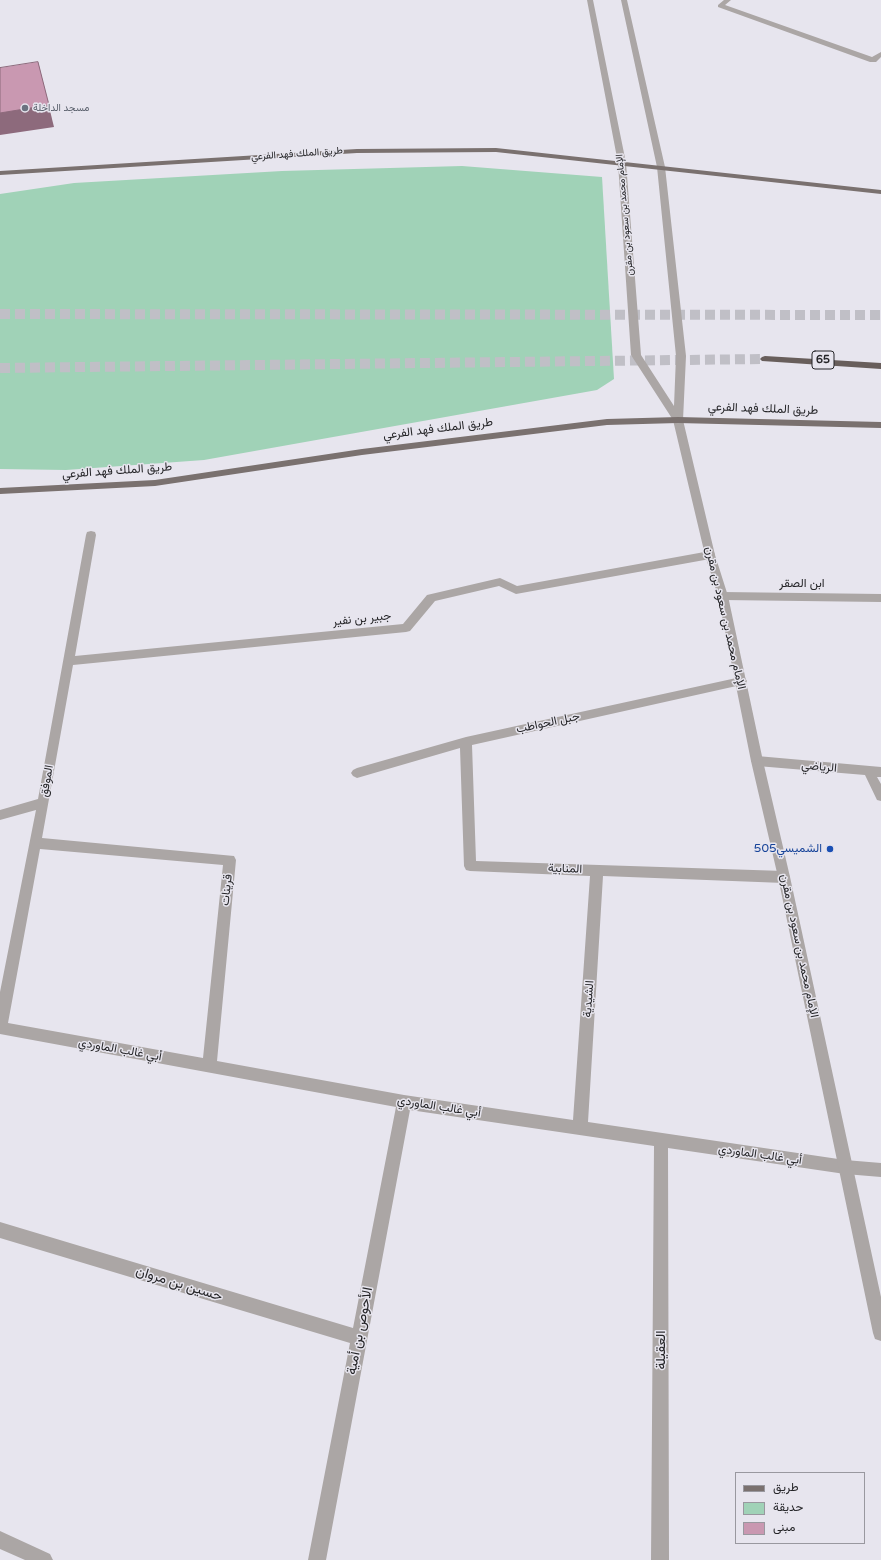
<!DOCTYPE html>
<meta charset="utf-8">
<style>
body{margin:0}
#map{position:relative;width:881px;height:1560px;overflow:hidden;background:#e7e5ee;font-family:"Varela Round",Vazirmatn,sans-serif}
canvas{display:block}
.legend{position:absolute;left:735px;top:1472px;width:130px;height:72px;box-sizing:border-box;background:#e7e5ee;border:1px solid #99989f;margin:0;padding:5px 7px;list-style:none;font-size:12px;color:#252528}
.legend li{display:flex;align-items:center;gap:8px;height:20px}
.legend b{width:20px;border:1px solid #99989f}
</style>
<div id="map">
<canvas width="881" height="1560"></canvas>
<ul class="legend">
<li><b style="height:5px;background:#7a716f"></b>طريق</li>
<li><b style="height:11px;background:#a0d2b7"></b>حديقة</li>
<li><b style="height:11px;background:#c998b1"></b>مبنى</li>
</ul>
</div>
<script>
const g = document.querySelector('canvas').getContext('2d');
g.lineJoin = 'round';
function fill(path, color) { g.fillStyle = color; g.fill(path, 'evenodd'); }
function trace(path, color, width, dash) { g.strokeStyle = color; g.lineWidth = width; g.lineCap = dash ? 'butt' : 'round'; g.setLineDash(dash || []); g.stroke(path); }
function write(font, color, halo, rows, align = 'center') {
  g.font = font + ' "Varela Round",Vazirmatn,sans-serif'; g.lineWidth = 3; g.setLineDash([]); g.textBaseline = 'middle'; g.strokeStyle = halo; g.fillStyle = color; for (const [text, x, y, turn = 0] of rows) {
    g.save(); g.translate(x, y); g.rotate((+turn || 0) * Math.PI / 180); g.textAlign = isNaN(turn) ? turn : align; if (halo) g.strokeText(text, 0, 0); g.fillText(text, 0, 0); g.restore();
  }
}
fill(new Path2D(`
 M 462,166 L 602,177 L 614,379 L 597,390 L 204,460 L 66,470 L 0,469 L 0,194 L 74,183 L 282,171 Z`), '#a0d2b7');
trace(new Path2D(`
 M 0,314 L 881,315
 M 0,368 L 765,359`), '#c0bfc6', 10, [10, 5]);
fill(new Path2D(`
 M 724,0 L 731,0 L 725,5 L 872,57 L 881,52 L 881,57 L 876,62 L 870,62 L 718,7 L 718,5 Z`), '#aba6a5');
fill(new Path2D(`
 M 91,531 L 95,532 L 96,535 L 75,656 L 403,624 L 427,595 L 500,578 L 517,586 L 710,551 L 714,552 L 715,555 L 714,558 L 710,559 L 516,594 L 499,586 L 435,601 L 410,631 L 406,632 L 73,665 L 42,838 L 234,856 L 236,860 L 217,1061 L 404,1095 L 573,1120 L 590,876 L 470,871 L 466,870 L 464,866 L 460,748 L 357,778 L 353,776 L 351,773 L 353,770 L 357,768 L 466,737 L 741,677 L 745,678 L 747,681 L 745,684 L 741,685 L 472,745 L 476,861 L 784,871 L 788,873 L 790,877 L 788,881 L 784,883 L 603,876 L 588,1122 L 845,1160 L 881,1163 L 881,1177 L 845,1174 L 668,1148 L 669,1560 L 651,1560 L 654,1146 L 410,1110 L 326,1560 L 308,1560 L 350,1343 L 0,1238 L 0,1222 L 353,1328 L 396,1107 L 0,1034 L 0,992 L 36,810 L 0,820 L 0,810 L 38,799 L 86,535 L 87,532 ZM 40,849 L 223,865 L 203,1058 L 8,1023 Z
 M 723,592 L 881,594 L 881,602 L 723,600 L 719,599 L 718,596 L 719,593 Z
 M 757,756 L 881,767 L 881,777 L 877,777 L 881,784 L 881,801 L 877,800 L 865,775 L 757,766 L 753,764 L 751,761 L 753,758 Z
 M 0,1531 L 50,1554 L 53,1560 L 25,1560 L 0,1549 Z`), '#aba6a5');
fill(new Path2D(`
 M 587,0 L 593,0 L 626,163 L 641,355 L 674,406 L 676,356 L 657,167 L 621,0 L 627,0 L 665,167 L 686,356 L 683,420 L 715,555 L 728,596 L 763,761 L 790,877 L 881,1297 L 881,1341 L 875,1339 L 873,1333 L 778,877 L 751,761 L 718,596 L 705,555 L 673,420 L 631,355 L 618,163 Z`), '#aba6a5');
fill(new Path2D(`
 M 496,148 L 881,190 L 881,194 L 496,152 L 357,153 L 0,175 L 0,171 L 357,149 Z
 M 678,417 L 881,422 L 881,428 L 678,423 L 607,425 L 362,455 L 155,486 L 0,494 L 0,488 L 155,480 L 362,449 L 607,419 Z`), '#7a716f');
fill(new Path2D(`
 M 765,356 L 881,363 L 881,369 L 762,361 L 760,359 L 762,357 Z`), '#685e5b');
fill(new Path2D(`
 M 38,62 L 54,127 L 0,135 L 0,113 Z`), '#8d6a7c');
const building = new Path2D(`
 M 38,62 L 49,105 L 0,113 L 0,68 Z`);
fill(building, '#c998b1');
trace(building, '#8d6a7c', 1);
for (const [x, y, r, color] of [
 [25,108,4,"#6b7280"],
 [830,849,4,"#1a4fb4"]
]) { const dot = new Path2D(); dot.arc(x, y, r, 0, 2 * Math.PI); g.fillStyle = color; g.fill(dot); trace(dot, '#e7e5ee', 1.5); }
write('10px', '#5b616d', '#e7e5ee', [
 ["مسجد الداخلة",33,108]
], 'left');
write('10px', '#252528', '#e7e5ee', [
 ["طريق الملك فهد الفرعي",297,154,-4],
 ["الإمام محمد بن سعود بن مقرن",625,215,-95]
]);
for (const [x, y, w] of [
 [823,360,22]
]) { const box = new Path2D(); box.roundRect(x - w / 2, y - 9, w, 18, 3); g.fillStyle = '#e7e5ee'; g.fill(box); trace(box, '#252528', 1); }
write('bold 11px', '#252528', null, [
 ["65",823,360]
]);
write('12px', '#252528', '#e7e5ee', [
 ["طريق الملك فهد الفرعي",763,409,2],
 ["طريق الملك فهد الفرعي",438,429,-7],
 ["طريق الملك فهد الفرعي",117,471,-4],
 ["ابن الصقر",802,584],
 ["الإمام محمد بن سعود بن مقرن",725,618,77],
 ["جبير بن نفير",362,619,-6],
 ["جبل الحواطب",548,723,-12],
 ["الرياضي",819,767,5],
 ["الموفق",47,781,-80],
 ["المنابية",565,869,2],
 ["قرينات",227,890,-84],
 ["الإمام محمد بن سعود بن مقرن",799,946,78],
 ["الشيدية",589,999,-86],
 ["أبي غالب الماوردي",120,1050,10],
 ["أبي غالب الماوردي",439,1107,9],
 ["أبي غالب الماوردي",760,1155,8]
]);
write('12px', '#164399', '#e7e5ee', [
 ["الشميسي505",822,849]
], 'right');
write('14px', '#252528', '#e7e5ee', [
 ["حسين بن مروان",179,1284,17],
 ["الأحوص بن أمية",360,1331,-79],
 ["العقيلة",661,1350,-90]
]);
</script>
